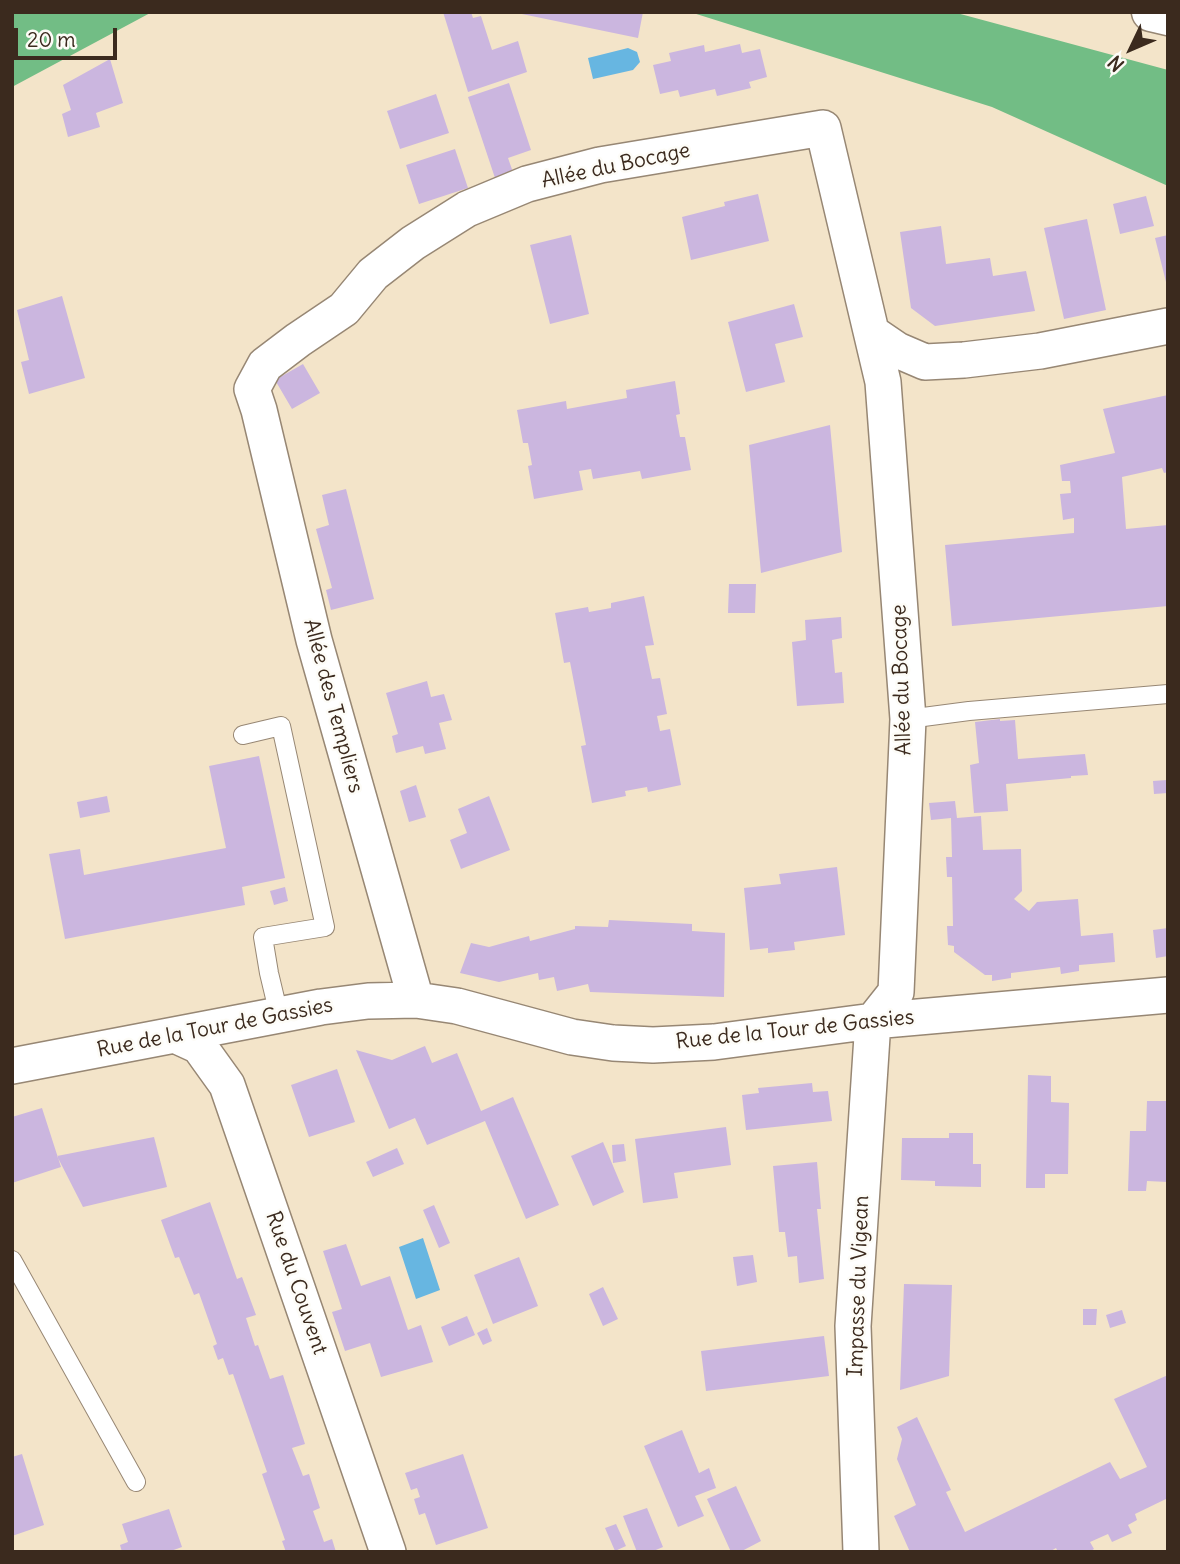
<!DOCTYPE html>
<meta charset="utf-8">
<style>
body{margin:0}
#map{position:relative;width:1180px;height:1564px;overflow:hidden;background:#f3e4c9;font-family:Delius,sans-serif}
canvas{display:block}
.frame{position:absolute;inset:0;border:14px solid #3b2a1e;pointer-events:none}
.north{position:absolute;left:1096px;top:14px;width:70px;height:70px;-webkit-text-stroke:5px #fdfcf7;paint-order:stroke;rotate:226deg;font-size:19px;font-weight:700;line-height:28px;text-align:center;color:#3b2a1e}
.north::after{content:'';display:block;margin:auto;width:24px;height:32px;background:#3b2a1e;clip-path:polygon(50% 0,100% 100%,50% 72%,0 100%)}
.scale{position:absolute;left:14px;top:28px;width:103px;height:32px;box-sizing:border-box;border:4px solid #3b2a1e;border-top:0;padding-left:9px;font-size:21px;line-height:24px;white-space:nowrap;color:#3b2a1e;-webkit-text-stroke:5px #fdfcf7;paint-order:stroke}
</style>
<div id="map">
<canvas width="1180" height="1564"></canvas>
<div class="frame"></div>
<div class="north">N</div>
<div class="scale">20 m</div>
</div>
<script>
const g = document.querySelector('canvas').getContext('2d');
g.lineJoin = 'round';
function fill(path, color) { g.fillStyle = color; g.fill(path, 'evenodd'); }
function trace(path, color, width, dash) { g.strokeStyle = color; g.lineWidth = width; g.lineCap = dash ? 'butt' : 'round'; g.setLineDash(dash || []); g.stroke(path); }
function write(font, color, halo, rows, align = 'center') {
  g.font = font + ' Delius,sans-serif'; g.lineWidth = 5; g.setLineDash([]); g.textBaseline = 'middle'; g.strokeStyle = halo; g.fillStyle = color; for (const [text, x, y, turn = 0] of rows) {
    g.save(); g.translate(x, y); g.rotate((+turn || 0) * Math.PI / 180); g.textAlign = isNaN(turn) ? turn : align; if (halo) g.strokeText(text, 0, 0); g.fillText(text, 0, 0); g.restore();
  }
}
fill(new Path2D(`
 M 12,12 L 152,12 L 12,87 Z
 M 690,12 L 953,12 L 1168,70 L 1168,186 L 992,107 Z`), '#72bd85');
fill(new Path2D(`
 M 628,48 L 637,52 L 640,62 L 633,70 L 593,79 L 588,58 Z
 M 423,1238 L 440,1290 L 416,1299 L 399,1247 Z`), '#67b6e1');
fill(new Path2D(`
 M 443,12 L 471,12 L 473,18 L 481,16 L 492,50 L 518,41 L 527,72 L 468,92 Z
 M 517,12 L 643,12 L 638,38 L 517,13 Z
 M 740,44 L 742,53 L 760,49 L 767,77 L 749,82 L 751,88 L 717,96 L 715,89 L 680,97 L 678,90 L 660,94 L 653,65 L 671,61 L 669,53 L 704,45 L 705,52 Z
 M 110,59 L 123,103 L 96,113 L 100,127 L 68,137 L 62,114 L 71,110 L 63,85 Z
 M 509,83 L 531,150 L 508,158 L 514,175 L 496,181 L 468,97 Z
 M 436,94 L 449,133 L 400,149 L 387,111 Z
 M 455,149 L 468,188 L 419,204 L 406,165 Z
 M 758,194 L 769,241 L 691,260 L 682,217 L 725,206 L 724,202 Z
 M 1146,196 L 1154,226 L 1120,234 L 1113,204 Z
 M 1087,219 L 1106,310 L 1064,319 L 1044,228 Z
 M 941,226 L 946,264 L 990,258 L 993,276 L 1026,271 L 1035,311 L 935,326 L 911,308 L 900,232 Z
 M 571,235 L 589,314 L 550,324 L 530,245 Z
 M 1168,235 L 1168,286 L 1167,286 L 1155,238 Z
 M 62,296 L 85,378 L 29,394 L 21,362 L 29,360 L 17,310 Z
 M 794,304 L 803,337 L 775,344 L 785,382 L 746,392 L 728,322 Z
 M 303,364 L 320,393 L 292,409 L 275,380 Z
 M 675,381 L 680,414 L 676,415 L 680,437 L 685,437 L 691,470 L 642,479 L 640,471 L 593,479 L 591,469 L 579,471 L 583,490 L 534,499 L 528,466 L 532,465 L 528,443 L 523,443 L 517,410 L 566,401 L 567,409 L 627,398 L 626,390 Z
 M 1168,395 L 1168,472 L 1164,473 L 1162,468 L 1122,477 L 1126,529 L 1168,525 L 1168,606 L 952,626 L 945,545 L 1074,533 L 1074,518 L 1063,520 L 1060,494 L 1071,493 L 1070,481 L 1062,481 L 1060,465 L 1115,453 L 1103,409 Z
 M 830,425 L 842,552 L 761,573 L 749,445 Z
 M 346,489 L 374,599 L 331,610 L 326,590 L 332,588 L 316,529 L 329,525 L 322,495 Z
 M 729,584 L 756,584 L 755,613 L 728,613 Z
 M 644,596 L 654,645 L 645,646 L 652,679 L 660,678 L 667,714 L 657,716 L 660,731 L 670,729 L 681,785 L 648,792 L 647,787 L 625,791 L 626,796 L 592,803 L 581,746 L 586,745 L 570,662 L 564,663 L 555,613 L 588,607 L 589,612 L 611,608 L 611,603 Z
 M 841,617 L 842,638 L 832,640 L 835,673 L 842,672 L 844,703 L 797,706 L 792,642 L 806,640 L 805,620 Z
 M 427,681 L 431,697 L 444,694 L 452,720 L 439,723 L 446,749 L 425,754 L 423,746 L 396,753 L 392,736 L 398,734 L 386,693 Z
 M 1000,719 L 1000,721 L 1015,720 L 1018,759 L 1085,754 L 1088,775 L 1071,776 L 1071,778 L 1006,784 L 1008,811 L 974,813 L 970,765 L 979,763 L 975,722 Z
 M 259,756 L 285,878 L 242,887 L 245,905 L 65,939 L 49,854 L 80,849 L 84,875 L 226,848 L 209,766 Z
 M 1167,780 L 1168,793 L 1154,794 L 1153,781 Z
 M 416,785 L 426,817 L 409,822 L 400,791 Z
 M 107,796 L 110,812 L 80,818 L 77,802 Z
 M 489,796 L 510,850 L 461,869 L 450,840 L 467,833 L 458,809 Z
 M 955,801 L 957,818 L 981,816 L 983,850 L 1021,849 L 1022,891 L 1014,899 L 1029,911 L 1037,902 L 1078,899 L 1081,936 L 1113,933 L 1115,962 L 1079,965 L 1079,971 L 1061,974 L 1060,967 L 1011,973 L 1011,978 L 992,981 L 992,975 L 985,975 L 954,952 L 954,946 L 948,945 L 947,926 L 953,926 L 952,877 L 947,877 L 946,857 L 952,857 L 951,818 L 931,820 L 929,803 Z
 M 837,867 L 845,935 L 794,942 L 795,950 L 768,953 L 768,948 L 750,950 L 744,888 L 781,884 L 779,874 Z
 M 285,887 L 288,901 L 274,905 L 270,891 Z
 M 609,920 L 692,924 L 692,931 L 725,933 L 724,997 L 590,992 L 588,984 L 557,991 L 554,977 L 539,980 L 538,973 L 499,982 L 460,973 L 471,943 L 489,947 L 529,936 L 530,941 L 575,929 L 575,926 L 608,927 Z
 M 1168,928 L 1168,956 L 1156,958 L 1153,930 Z
 M 425,1046 L 432,1063 L 457,1053 L 481,1111 L 513,1097 L 559,1205 L 526,1219 L 485,1121 L 427,1145 L 415,1118 L 389,1129 L 356,1050 L 392,1060 Z
 M 337,1069 L 355,1122 L 309,1137 L 291,1085 Z
 M 1028,1075 L 1051,1076 L 1051,1102 L 1069,1103 L 1068,1174 L 1045,1174 L 1045,1188 L 1026,1188 Z
 M 812,1083 L 813,1092 L 828,1091 L 832,1121 L 746,1130 L 742,1095 L 759,1093 L 758,1088 Z
 M 1147,1101 L 1168,1101 L 1168,1182 L 1147,1181 L 1146,1191 L 1128,1191 L 1130,1131 L 1146,1131 Z
 M 42,1108 L 61,1167 L 12,1183 L 12,1117 Z
 M 726,1127 L 731,1165 L 674,1173 L 678,1198 L 643,1203 L 635,1139 Z
 M 949,1133 L 973,1133 L 973,1164 L 981,1164 L 981,1187 L 935,1186 L 935,1181 L 901,1180 L 902,1138 L 949,1138 Z
 M 154,1137 L 167,1187 L 83,1207 L 57,1156 Z
 M 603,1142 L 624,1192 L 593,1206 L 571,1156 Z
 M 624,1144 L 626,1161 L 613,1163 L 612,1145 Z
 M 397,1148 L 404,1164 L 373,1177 L 366,1162 Z
 M 817,1162 L 821,1209 L 817,1209 L 824,1279 L 799,1283 L 797,1256 L 788,1257 L 785,1232 L 779,1232 L 773,1166 Z
 M 210,1202 L 237,1279 L 242,1277 L 256,1315 L 246,1318 L 255,1346 L 258,1345 L 270,1379 L 283,1375 L 305,1444 L 292,1448 L 303,1476 L 309,1474 L 320,1508 L 313,1511 L 324,1542 L 332,1539 L 336,1552 L 286,1552 L 282,1541 L 285,1540 L 262,1474 L 267,1472 L 233,1374 L 229,1375 L 223,1358 L 218,1360 L 213,1346 L 217,1344 L 199,1293 L 194,1295 L 179,1257 L 175,1258 L 161,1220 Z
 M 434,1205 L 450,1243 L 439,1248 L 423,1210 Z
 M 346,1244 L 361,1286 L 390,1276 L 408,1330 L 421,1325 L 433,1362 L 381,1377 L 370,1343 L 345,1351 L 332,1312 L 342,1309 L 323,1251 Z
 M 753,1255 L 757,1282 L 737,1286 L 733,1257 Z
 M 519,1257 L 538,1306 L 493,1324 L 474,1275 Z
 M 904,1284 L 952,1285 L 949,1376 L 900,1390 Z
 M 603,1287 L 618,1319 L 603,1326 L 589,1294 Z
 M 1083,1309 L 1097,1309 L 1096,1325 L 1083,1325 Z
 M 1122,1310 L 1126,1323 L 1110,1328 L 1106,1315 Z
 M 467,1316 L 475,1335 L 449,1346 L 441,1327 Z
 M 487,1328 L 492,1341 L 483,1345 L 477,1333 Z
 M 824,1336 L 829,1376 L 706,1391 L 701,1351 Z
 M 1168,1375 L 1168,1498 L 1135,1514 L 1137,1520 L 1128,1525 L 1132,1533 L 1112,1542 L 1108,1534 L 1090,1542 L 1094,1549 L 1089,1552 L 1058,1552 L 1056,1548 L 1049,1552 L 910,1552 L 894,1516 L 916,1505 L 897,1459 L 902,1439 L 897,1427 L 917,1417 L 951,1490 L 946,1492 L 965,1532 L 1110,1462 L 1120,1479 L 1147,1467 L 1114,1399 Z
 M 682,1430 L 699,1473 L 709,1468 L 716,1488 L 695,1496 L 704,1516 L 678,1527 L 644,1446 Z
 M 22,1454 L 44,1525 L 12,1536 L 12,1457 Z
 M 463,1454 L 488,1528 L 436,1545 L 425,1513 L 419,1515 L 414,1499 L 420,1497 L 417,1488 L 411,1490 L 405,1473 Z
 M 736,1486 L 761,1541 L 740,1552 L 731,1552 L 707,1499 Z
 M 647,1508 L 663,1547 L 651,1552 L 637,1552 L 623,1516 Z
 M 169,1509 L 182,1547 L 168,1552 L 122,1552 L 120,1545 L 128,1542 L 122,1524 Z
 M 616,1524 L 626,1546 L 615,1551 L 605,1528 Z`), '#cbb6df');
const lane = new Path2D(`
 M 908,719 L 969,711 L 1168,694
 M 243,735 L 281,726 L 325,927 L 263,937 L 269,973 L 279,1015
 M 12,1260 L 136,1482`);
const street = new Path2D(`
 M 872,333 L 897,350 L 925,362 L 964,360 L 1040,351 L 1168,326
 M 416,1000 L 314,640 L 259,410 L 252,389 L 265,365 L 298,340 L 344,309 L 373,274 L 413,243 L 467,209 L 527,184 L 600,165 L 823,128 L 883,382 L 908,719 L 896,992 L 873,1021
 M 175,1035 L 199,1046 L 227,1085 L 388,1552
 M 12,1066 L 321,1007 L 368,1001 L 416,1000 L 457,1006 L 572,1037 L 613,1043 L 653,1045 L 714,1042 L 873,1021 L 1168,995
 M 861,1552 L 853,1326 L 873,1021`);
const highway = new Path2D(`
 M 1151,12 L 1168,16`);
trace(lane, '#978774', 20);
trace(street, '#978774', 38);
trace(highway, '#978774', 41);
trace(lane, '#fff', 18);
trace(street, '#fff', 35);
trace(highway, '#fff', 38);
write('21px', '#3b2a1e', '#fdfcf7', [
 ["Allée du Bocage",616,166,-12],
 ["Allée du Bocage",902,680,-92],
 ["Allée des Templiers",333,706,75],
 ["Rue de la Tour de Gassies",215,1028,-11],
 ["Rue de la Tour de Gassies",795,1030,-6],
 ["Rue du Couvent",296,1283,71],
 ["Impasse du Vigean",859,1286,-88]
]);
</script>
